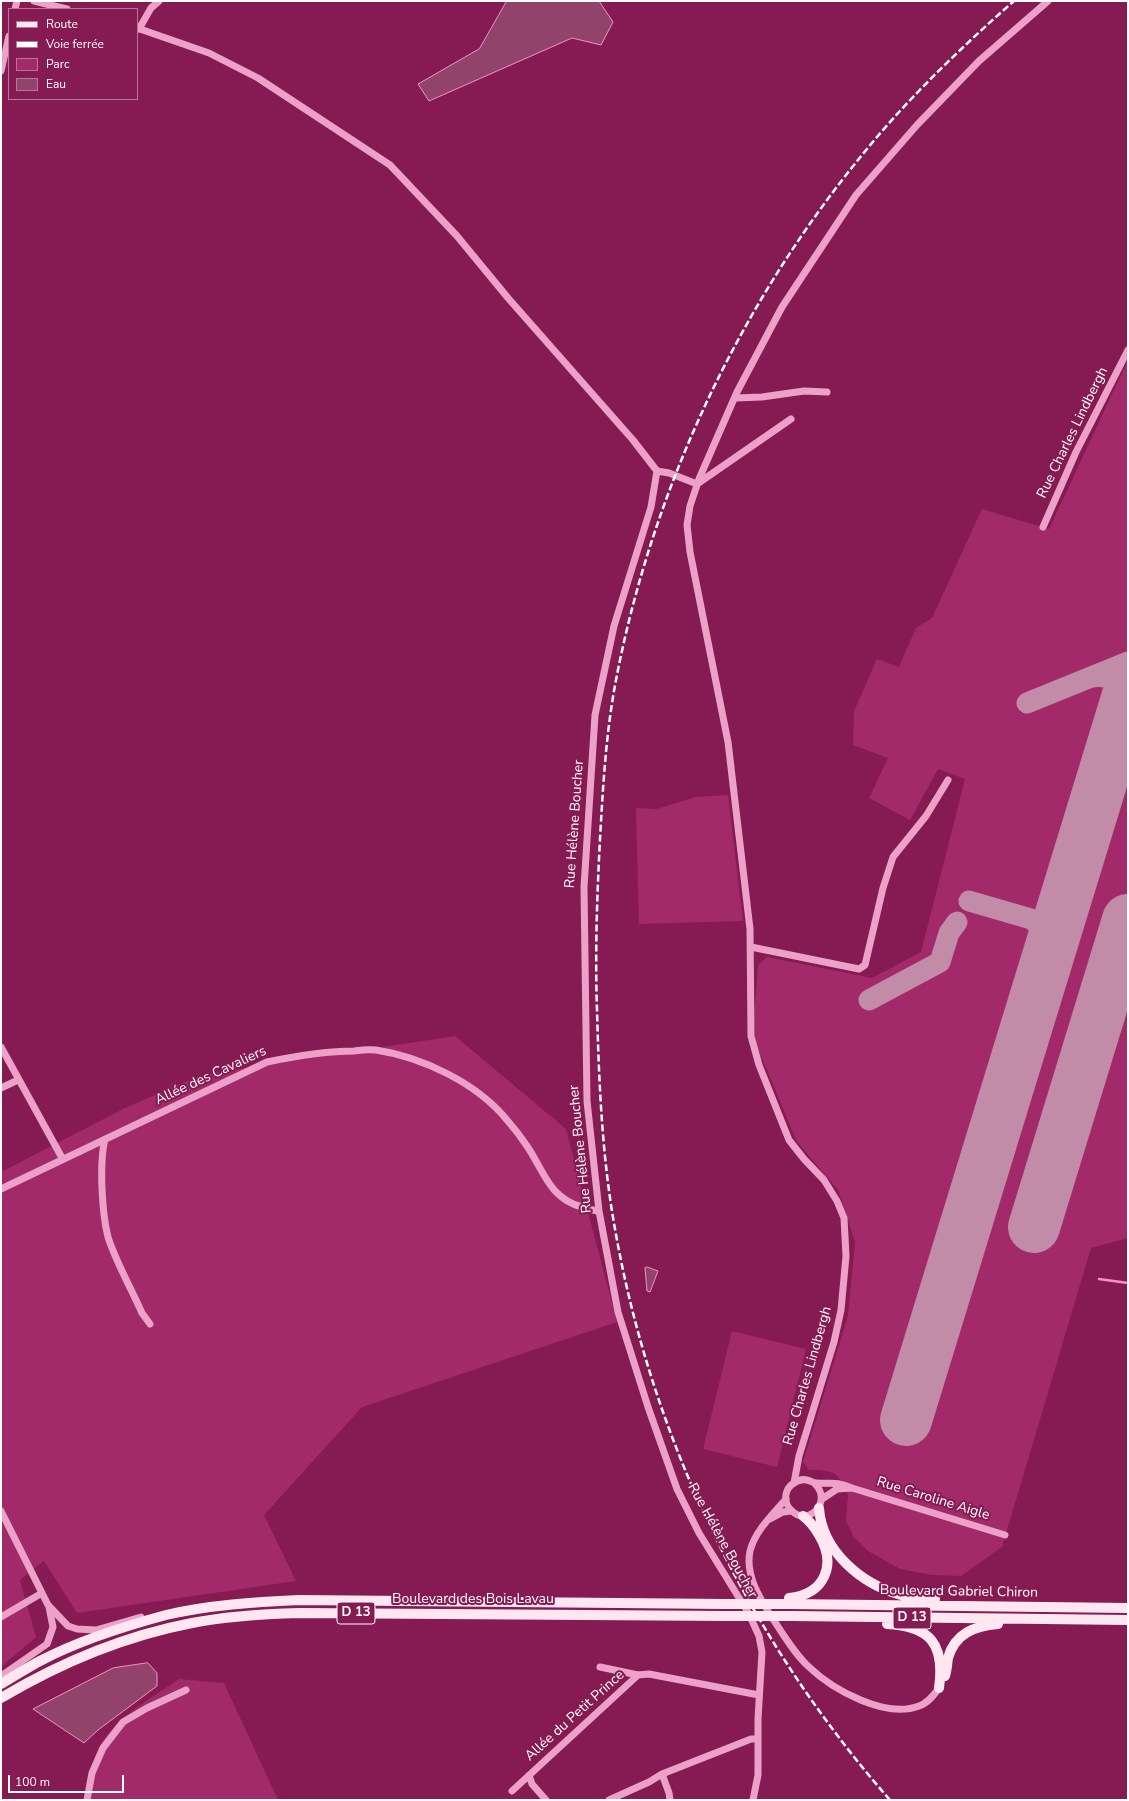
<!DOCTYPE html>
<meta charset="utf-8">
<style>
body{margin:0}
#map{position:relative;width:1129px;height:1801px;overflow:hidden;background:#861a52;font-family:"Nunito Sans",sans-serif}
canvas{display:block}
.frame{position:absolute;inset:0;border:2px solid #fff;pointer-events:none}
.legend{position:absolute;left:8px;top:8px;width:130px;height:92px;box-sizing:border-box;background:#861a52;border:1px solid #b67697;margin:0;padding:5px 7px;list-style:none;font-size:12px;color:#fff}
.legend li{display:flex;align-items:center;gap:8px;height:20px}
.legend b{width:20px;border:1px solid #b67697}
.scale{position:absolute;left:8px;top:1775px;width:116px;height:18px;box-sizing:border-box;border:2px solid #fff;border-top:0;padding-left:5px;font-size:12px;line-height:14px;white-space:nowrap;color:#fff;-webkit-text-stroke:3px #861a52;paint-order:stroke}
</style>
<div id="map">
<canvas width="1129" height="1801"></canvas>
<div class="frame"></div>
<ul class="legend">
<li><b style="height:5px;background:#ffe7f2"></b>Route</li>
<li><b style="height:5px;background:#fff"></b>Voie ferrée</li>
<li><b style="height:11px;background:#a32a6a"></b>Parc</li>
<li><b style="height:11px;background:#92436c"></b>Eau</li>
</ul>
<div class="scale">100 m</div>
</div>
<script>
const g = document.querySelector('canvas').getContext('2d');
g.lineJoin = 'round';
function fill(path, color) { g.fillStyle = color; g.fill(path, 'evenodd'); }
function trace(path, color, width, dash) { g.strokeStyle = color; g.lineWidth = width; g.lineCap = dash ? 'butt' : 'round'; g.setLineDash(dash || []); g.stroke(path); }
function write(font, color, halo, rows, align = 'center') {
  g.font = font + ' "Nunito Sans",sans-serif'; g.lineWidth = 4; g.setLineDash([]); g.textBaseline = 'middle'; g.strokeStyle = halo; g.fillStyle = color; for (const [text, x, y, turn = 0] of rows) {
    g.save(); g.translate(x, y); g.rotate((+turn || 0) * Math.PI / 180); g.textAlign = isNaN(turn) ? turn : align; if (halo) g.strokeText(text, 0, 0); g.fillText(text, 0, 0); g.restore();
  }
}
fill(new Path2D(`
 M 1128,360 L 1128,1238 L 1091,1248 L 1002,1547 L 961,1576 L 932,1575 L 900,1569 L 868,1551 L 854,1537 L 846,1521 L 848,1496 L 844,1483 L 834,1473 L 820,1470 L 809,1470 L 803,1462 L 848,1316 L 855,1242 L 838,1190 L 797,1142 L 756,1044 L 754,1018 L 758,965 L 767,957 L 872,978 L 921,952 L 965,779 L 938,769 L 910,820 L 869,798 L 888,758 L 853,745 L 854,711 L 877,659 L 899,667 L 916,628 L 932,618 L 982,509 L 1049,529 Z
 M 728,795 L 743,921 L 639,924 L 636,808 L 656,809 L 696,797 Z
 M 455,1036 L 566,1129 L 617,1322 L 362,1407 L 264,1515 L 296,1581 L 77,1613 L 44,1561 L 20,1580 L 36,1637 L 1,1667 L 1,1172 L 125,1108 L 201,1075 Z
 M 732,1331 L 806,1349 L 777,1467 L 703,1449 Z
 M 179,1679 L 224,1683 L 278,1800 L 86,1800 C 89,1784 91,1767 97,1752 C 110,1720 152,1698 179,1679 Z`), '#a32a6a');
const water = new Path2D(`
 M 507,1 L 599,1 L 613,22 L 601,45 L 572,38 L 429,101 L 418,84 L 479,49 Z
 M 647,1267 L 658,1271 L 650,1292 L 647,1291 L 645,1268 Z
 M 148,1663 L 157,1673 L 157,1686 L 98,1730 L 84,1743 L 33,1709 L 113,1668 Z`);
fill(water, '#92436c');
trace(water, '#ee94c6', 1);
trace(new Path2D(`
 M 1099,1279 L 1128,1283`), '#ee94c6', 2.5);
trace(new Path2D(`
 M 1091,677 C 1120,673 1125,692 1121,716
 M 1027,703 L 1128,662
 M 969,901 L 1038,921 L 1054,916 L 1063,904
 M 1032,920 C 1046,928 1050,938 1048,953
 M 869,1000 L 940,962 L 949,933 L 957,922`), '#c28ca8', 21);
trace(new Path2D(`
 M 1034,1227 L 1128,920
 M 906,1420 L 1128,695`), '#c28ca8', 52);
trace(new Path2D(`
 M 34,1 L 67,9
 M 15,9 L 17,1
 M 137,28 L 209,53 L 258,78 L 390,165 L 457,236 L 508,298 L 633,440 L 657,471 L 669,473 L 697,484 L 791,419
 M 139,29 L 151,8 L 159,1
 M 1,71 L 9,36
 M 735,398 L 762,397 L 804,391 L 827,392
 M 657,471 L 651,507 L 614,626 L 595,715 L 584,887 L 587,1101 L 599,1211 L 618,1312 L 648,1407 L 677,1489 L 699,1533 L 749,1614 L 759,1636 L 762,1652 L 758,1719 L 758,1775 L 753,1800
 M 1043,527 L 1076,452 L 1128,350
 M 751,947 L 859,969 L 865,965 L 883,888 L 893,857 L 926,816 L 948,780
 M 1,1047 L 61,1156 L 64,1159
 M 1,1088 L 18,1080
 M 105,1139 C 99,1163 102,1214 108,1237 C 115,1260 132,1290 142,1313 L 150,1324
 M 1,1189 L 267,1062 C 296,1056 325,1051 354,1051 C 361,1050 369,1049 376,1050 C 422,1057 477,1083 507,1120 C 514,1128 521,1137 527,1146 C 544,1171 549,1198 582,1207 C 588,1208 593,1211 599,1211
 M 794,1483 L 799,1456 L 834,1342 L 841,1310 L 846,1256 L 844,1218 L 837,1201 L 824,1180 L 804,1159 L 789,1140 L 759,1065 L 751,1036 L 750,929 L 728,742 L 690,552 L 687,525 L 690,506 L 699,479 L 737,392 L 782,307 L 856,195 L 917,125 L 979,61 L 1048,1
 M 814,1483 C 834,1501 808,1527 792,1511 C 787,1507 785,1500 786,1494 C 788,1485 798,1478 807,1480 C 811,1481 813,1483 816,1483 C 832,1484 836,1481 852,1488 L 837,1489 L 822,1499
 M 852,1488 L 1005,1535
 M 786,1499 C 773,1514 755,1531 750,1551 C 745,1574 759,1597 771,1616 C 783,1634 794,1653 809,1667 C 833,1690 886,1719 919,1706 C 928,1703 934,1695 939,1688
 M 1,1511 L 48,1605 L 68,1626 L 77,1629 L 96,1630 L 141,1617
 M 770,1519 L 783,1512 L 791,1511
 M 1,1617 L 42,1593
 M 600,1667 L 638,1675 L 649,1674 L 759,1695
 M 1,1676 L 47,1644 L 53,1627 L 49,1607
 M 662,1774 L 669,1793 L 670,1800
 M 529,1775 L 532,1784 L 546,1800
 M 512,1791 L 638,1675
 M 87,1800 L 92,1773 L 103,1748 L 123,1722 L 147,1708 L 186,1690
 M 609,1800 L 649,1782 L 662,1774 L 751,1739 L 758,1739`), '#eca1c9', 7);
trace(new Path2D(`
 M 819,1508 C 822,1551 861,1584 901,1595 C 912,1598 923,1598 935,1599
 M 789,1598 C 825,1594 837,1565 819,1535 C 815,1528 810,1521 803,1516
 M 790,1604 L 1128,1608
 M 792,1616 L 1128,1620
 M 887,1624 C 931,1626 945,1645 939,1688
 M 945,1676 C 947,1670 947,1664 948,1658 C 955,1633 975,1626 998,1624
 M 1,1684 C 14,1676 27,1668 40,1661 C 78,1641 125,1626 166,1615 C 209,1605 255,1602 299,1600 L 725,1604
 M 1,1698 C 60,1663 124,1636 192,1623 C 227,1616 264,1614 300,1613 L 727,1616`), '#ffe7f2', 10);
trace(new Path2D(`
 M 890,1800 C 749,1639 652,1440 615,1229 C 602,1157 599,1083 597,1010 C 595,953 597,896 600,839 C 603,786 606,732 616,680 C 656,471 756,270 899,112 C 935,73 974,36 1014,1`), '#fff', 2.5, [7, 3]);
trace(new Path2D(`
 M 725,1604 L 790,1604
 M 727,1616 L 792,1616`), '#ffe7f2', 10);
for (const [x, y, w] of [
 [356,1613,38],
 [912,1618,38]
]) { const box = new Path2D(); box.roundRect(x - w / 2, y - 11, w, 22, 3); g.fillStyle = '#861a52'; g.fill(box); trace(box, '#fff', 1); }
write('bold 13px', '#fff', null, [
 ["D 13",356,1613],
 ["D 13",912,1618]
]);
write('14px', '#fff', '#861a52', [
 ["Rue Charles Lindbergh",1073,433,-64],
 ["Rue Hélène Boucher",575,824,-86],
 ["Allée des Cavaliers",211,1076,-25],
 ["Rue Hélène Boucher",581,1149,-96],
 ["Rue Charles Lindbergh",808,1376,-74],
 ["Rue Caroline Aigle",933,1499,17],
 ["Rue Hélène Boucher",722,1541,61],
 ["Boulevard Gabriel Chiron",959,1592,1],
 ["Boulevard des Bois Lavau",473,1600],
 ["Allée du Petit Prince",575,1716,-42]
]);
</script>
